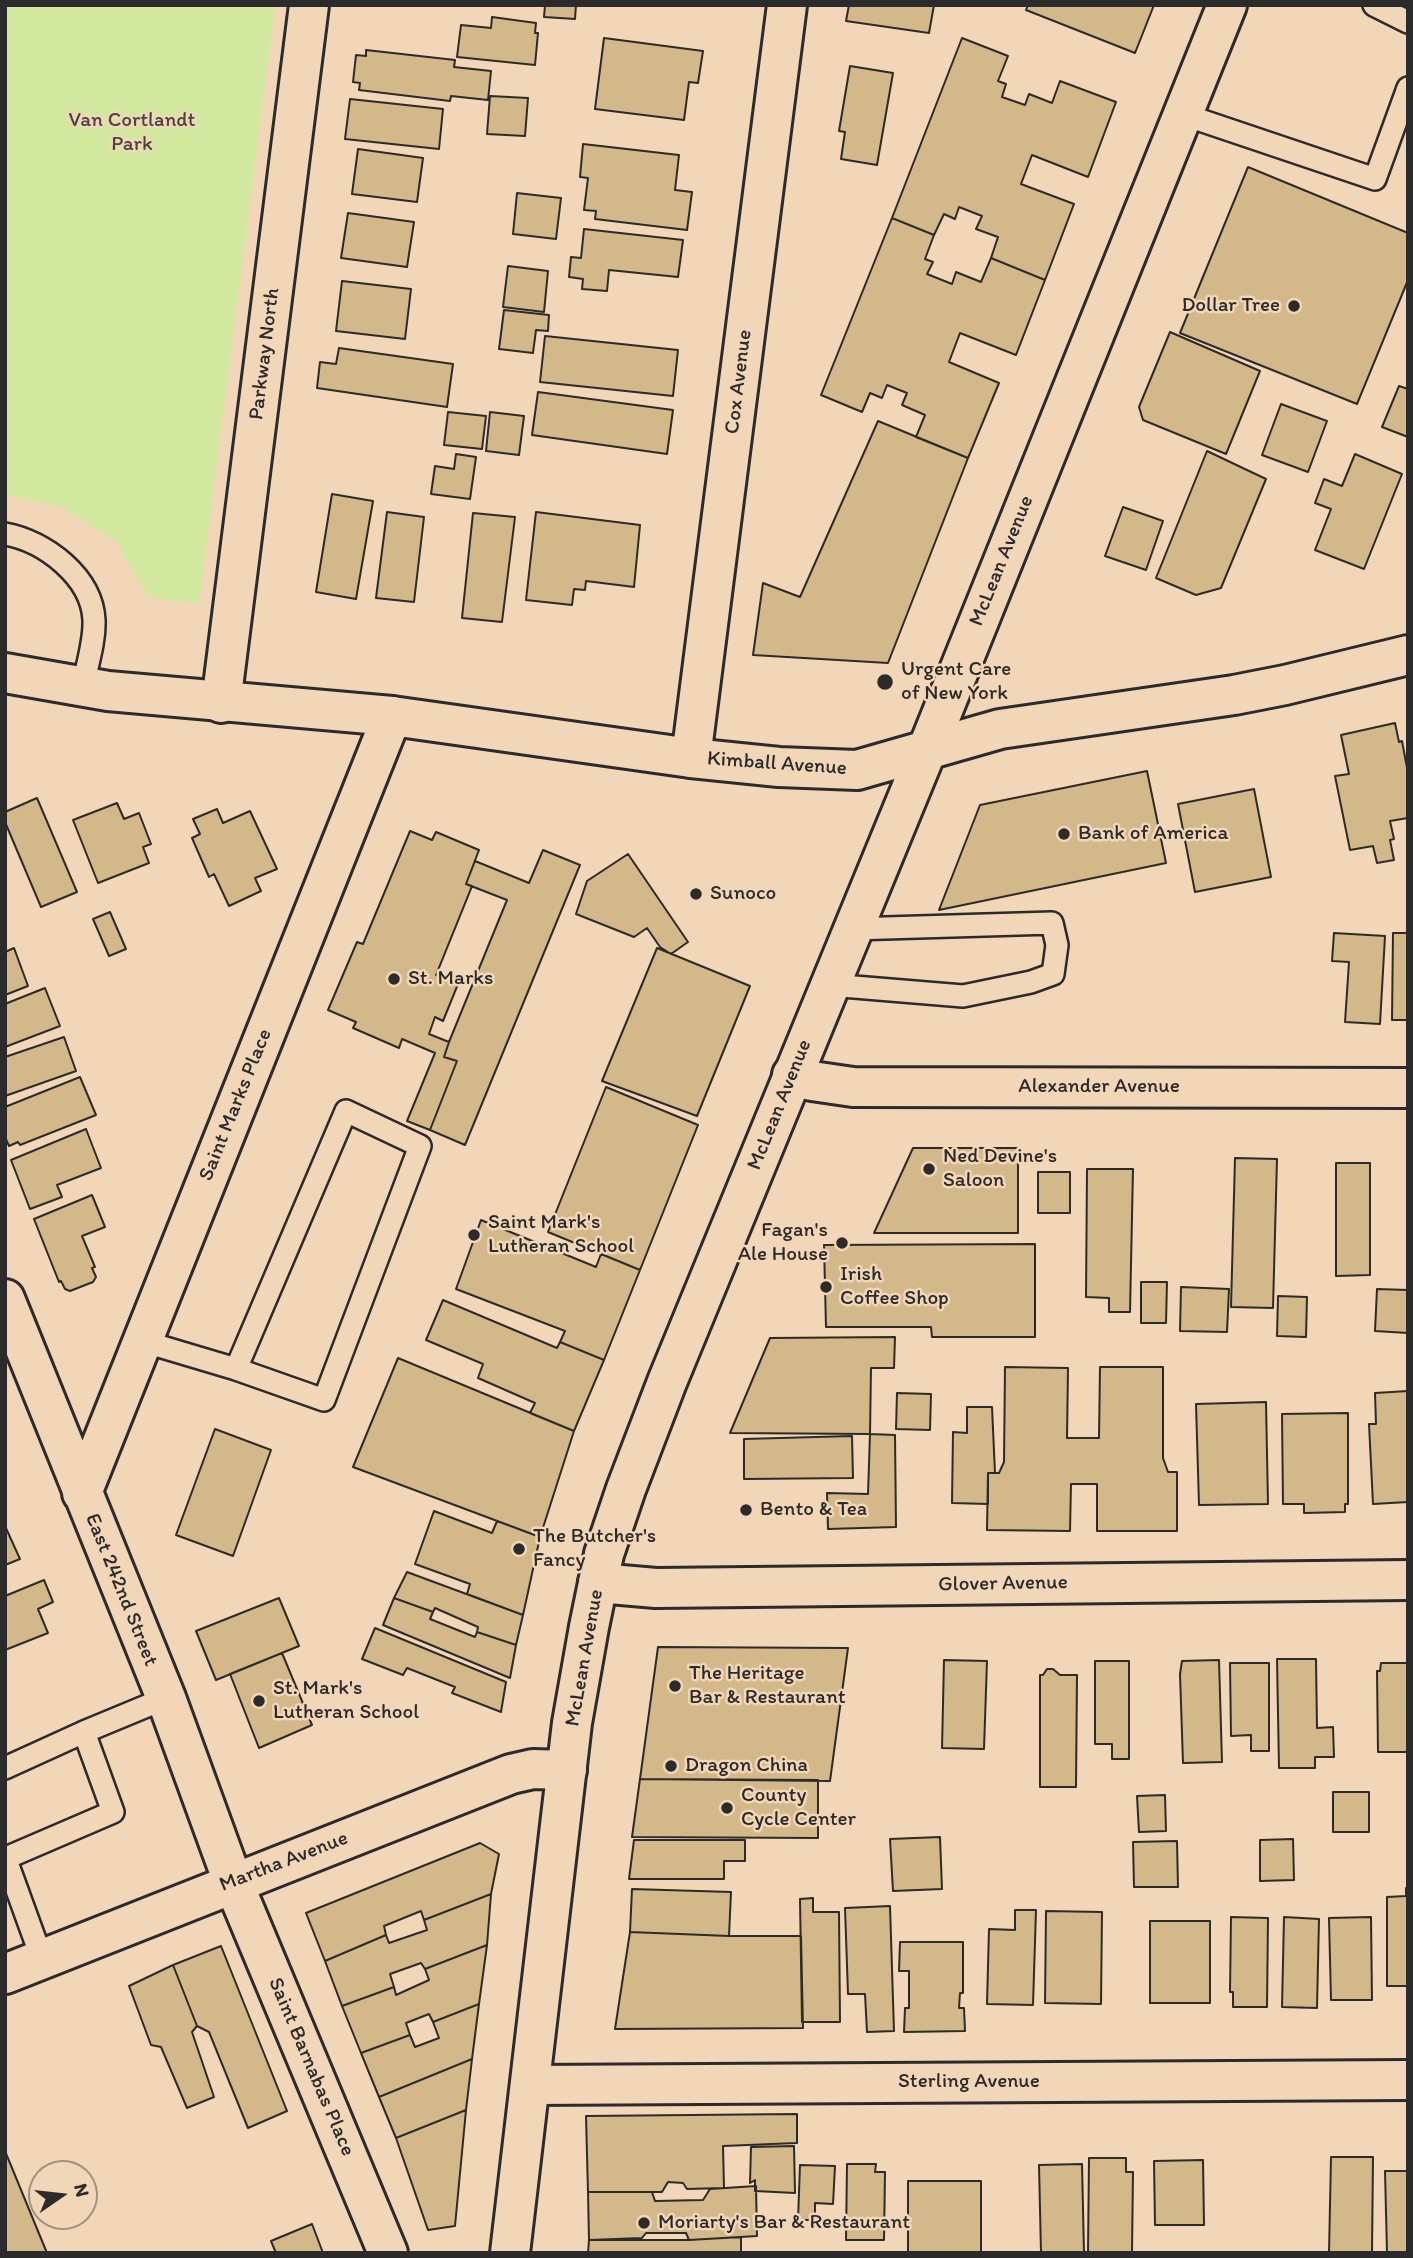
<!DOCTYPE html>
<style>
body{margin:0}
#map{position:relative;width:1413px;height:2258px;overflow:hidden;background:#f1d6b8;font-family:Itim,sans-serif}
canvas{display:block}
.frame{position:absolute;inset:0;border:7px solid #2b2b2b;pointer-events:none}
.north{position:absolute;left:28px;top:2160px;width:70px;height:70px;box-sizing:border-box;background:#f1d6b8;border:2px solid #a29280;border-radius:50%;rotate:76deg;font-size:19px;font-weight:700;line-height:28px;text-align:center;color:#2b2b2b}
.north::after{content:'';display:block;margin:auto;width:24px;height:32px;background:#2b2b2b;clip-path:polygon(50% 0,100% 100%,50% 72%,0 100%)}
</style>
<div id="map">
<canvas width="1413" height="2258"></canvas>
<div class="frame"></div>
<div class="north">N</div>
</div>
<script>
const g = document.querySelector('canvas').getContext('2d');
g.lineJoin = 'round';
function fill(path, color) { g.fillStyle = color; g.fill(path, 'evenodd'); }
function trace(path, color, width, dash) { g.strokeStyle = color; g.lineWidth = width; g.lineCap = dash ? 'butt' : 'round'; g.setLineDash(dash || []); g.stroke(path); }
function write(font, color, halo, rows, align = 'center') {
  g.font = font + ' Itim,sans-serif'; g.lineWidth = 5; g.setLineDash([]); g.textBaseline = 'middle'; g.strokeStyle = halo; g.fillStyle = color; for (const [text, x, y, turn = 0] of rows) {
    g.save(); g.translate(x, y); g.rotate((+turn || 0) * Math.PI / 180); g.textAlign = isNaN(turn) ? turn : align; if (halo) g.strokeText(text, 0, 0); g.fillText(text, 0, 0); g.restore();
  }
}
fill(new Path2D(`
 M 5,5 L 275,5 L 199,604 L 148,597 L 116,542 L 62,507 L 5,495 Z`), '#d1e89e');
const building = new Path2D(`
 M 545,5 L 576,5 L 575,19 L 544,17 Z
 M 849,5 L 934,5 L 929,33 L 846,21 Z
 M 1028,5 L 1154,5 L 1135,53 L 1026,10 Z
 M 492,17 L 536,23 L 535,33 L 538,33 L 535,65 L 457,57 L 461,25 L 491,28 Z
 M 604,38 L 703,51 L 698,83 L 689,82 L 684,120 L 595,109 Z
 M 962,38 L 1008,56 L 998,81 L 1006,84 L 1002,97 L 1025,105 L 1029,94 L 1052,103 L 1060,81 L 1116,102 L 1088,177 L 1032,155 L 1021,184 L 1074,204 L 1045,280 L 991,258 L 998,237 L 976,229 L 982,216 L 959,207 L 955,219 L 944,214 L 934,235 L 892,218 Z
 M 366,50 L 455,60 L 454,67 L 491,71 L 488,100 L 451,96 L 450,101 L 359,90 L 360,83 L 353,82 L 356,55 L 366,56 Z
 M 850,66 L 893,73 L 877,165 L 841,159 L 845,132 L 839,131 Z
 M 490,96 L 528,98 L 525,136 L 487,134 Z
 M 350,99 L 443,109 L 439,149 L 345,139 Z
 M 583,144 L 679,155 L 675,190 L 692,192 L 687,230 L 595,219 L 596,211 L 584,210 L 588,178 L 580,177 Z
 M 358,149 L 423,158 L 417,202 L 352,194 Z
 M 1248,167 L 1408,233 L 1408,280 L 1357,404 L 1180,333 Z
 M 517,193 L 561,198 L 556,239 L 513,234 Z
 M 348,213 L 414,222 L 407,267 L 341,258 Z
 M 892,218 L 934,235 L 925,259 L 933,262 L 927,274 L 952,284 L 956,272 L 981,282 L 991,258 L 1045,280 L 1016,355 L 960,333 L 949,362 L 999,383 L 968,458 L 916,437 L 925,415 L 902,405 L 907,393 L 887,385 L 882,398 L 870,393 L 862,412 L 821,395 Z
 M 584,229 L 683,240 L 678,277 L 609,270 L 607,291 L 582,289 L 583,279 L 569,277 L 571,257 L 581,258 Z
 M 508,266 L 548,271 L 544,312 L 503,307 Z
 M 342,281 L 411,289 L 405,339 L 336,331 Z
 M 504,310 L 549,315 L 548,331 L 536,330 L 533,353 L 499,349 Z
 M 1170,332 L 1260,371 L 1226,454 L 1143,420 L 1139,407 Z
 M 545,336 L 678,350 L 673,396 L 540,382 Z
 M 339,348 L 453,364 L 447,407 L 317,388 L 320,362 L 336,364 Z
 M 1399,386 L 1408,389 L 1408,437 L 1382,427 Z
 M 538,392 L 673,410 L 667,454 L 532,435 Z
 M 1281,404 L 1327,421 L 1308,472 L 1262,455 Z
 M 448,412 L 486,416 L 482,449 L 444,445 Z
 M 490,412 L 524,416 L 519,455 L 486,451 Z
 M 878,421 L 968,458 L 888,663 L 753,655 L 763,583 L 800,597 Z
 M 1207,451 L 1266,479 L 1221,588 L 1196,595 L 1156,578 Z
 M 456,454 L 476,457 L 470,499 L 431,494 L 435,466 L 454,469 Z
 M 1355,454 L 1402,474 L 1364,569 L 1315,550 L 1331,509 L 1315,503 L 1324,479 L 1342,486 Z
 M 332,494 L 373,501 L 356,599 L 316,592 Z
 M 1123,507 L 1163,521 L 1146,570 L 1105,556 Z
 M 387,512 L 424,517 L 414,602 L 376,598 Z
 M 536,512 L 640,525 L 634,587 L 586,581 L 585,590 L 574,589 L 572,605 L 526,600 Z
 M 473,513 L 515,517 L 502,622 L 462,618 Z
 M 1395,723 L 1399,742 L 1402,741 L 1408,773 L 1408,818 L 1390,821 L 1394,839 L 1390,840 L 1394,860 L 1377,863 L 1373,846 L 1350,850 L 1335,776 L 1349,774 L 1341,735 Z
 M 1147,771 L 1166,863 L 939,910 L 980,805 Z
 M 1254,789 L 1271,877 L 1195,892 L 1178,804 Z
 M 37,798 L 77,892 L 41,907 L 5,822 L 5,812 Z
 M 117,803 L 124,819 L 139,813 L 151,844 L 143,847 L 149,863 L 98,883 L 73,820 Z
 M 217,809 L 223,823 L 250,811 L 277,869 L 255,878 L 261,891 L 229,906 L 214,874 L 209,877 L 192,838 L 200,834 L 193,819 Z
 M 410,831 L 432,840 L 436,832 L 479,850 L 466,884 L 472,886 L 436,975 L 458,984 L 443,1021 L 435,1017 L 429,1034 L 449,1042 L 444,1057 L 457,1061 L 430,1130 L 407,1121 L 435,1053 L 402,1039 L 399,1048 L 353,1028 L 356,1022 L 328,1010 L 357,942 L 363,944 Z
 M 543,850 L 580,865 L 465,1145 L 430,1130 L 457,1061 L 444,1057 L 449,1042 L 507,900 L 466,884 L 475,861 L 529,883 Z
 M 628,854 L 688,942 L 671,954 L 660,947 L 647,928 L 634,937 L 576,914 L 587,881 Z
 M 110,912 L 126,949 L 109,956 L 93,919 Z
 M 1334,933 L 1385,936 L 1380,1024 L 1345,1022 L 1349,962 L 1332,961 Z
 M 1393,933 L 1408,933 L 1408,1020 L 1392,1020 Z
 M 14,948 L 28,986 L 5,995 L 5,952 Z
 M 657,948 L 750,986 L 697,1116 L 602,1081 Z
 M 45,988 L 60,1026 L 5,1047 L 5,1004 Z
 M 64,1037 L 76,1071 L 5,1096 L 5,1057 Z
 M 80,1077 L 96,1115 L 20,1145 L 18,1142 L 9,1146 L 5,1137 L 5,1107 Z
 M 606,1087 L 698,1125 L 640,1270 L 548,1232 Z
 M 86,1129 L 101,1168 L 57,1185 L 62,1197 L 30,1209 L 11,1160 Z
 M 913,1148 L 1018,1148 L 1018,1233 L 874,1233 Z
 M 1235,1158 L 1277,1159 L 1273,1308 L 1231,1307 Z
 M 1336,1163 L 1370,1163 L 1370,1275 L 1336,1276 Z
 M 1087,1169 L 1133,1169 L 1130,1312 L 1109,1312 L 1109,1298 L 1086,1297 Z
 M 1038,1172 L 1070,1172 L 1070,1213 L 1038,1213 Z
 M 92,1195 L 105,1227 L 82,1236 L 95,1267 L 92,1268 L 96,1277 L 93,1282 L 70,1291 L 65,1289 L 61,1281 L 59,1282 L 34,1219 Z
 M 481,1220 L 596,1267 L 601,1254 L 640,1270 L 604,1360 L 560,1342 L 565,1331 L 456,1289 Z
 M 1035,1244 L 1035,1337 L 932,1337 L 931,1327 L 826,1327 L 824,1245 Z
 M 1141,1282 L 1167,1282 L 1166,1323 L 1141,1323 Z
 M 1181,1287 L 1229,1289 L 1227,1332 L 1180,1331 Z
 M 1377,1289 L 1408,1290 L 1408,1333 L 1375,1331 Z
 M 1278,1296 L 1307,1297 L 1306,1337 L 1277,1336 Z
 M 443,1300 L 557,1348 L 560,1342 L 604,1360 L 574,1431 L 530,1413 L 535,1403 L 478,1378 L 483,1364 L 426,1340 Z
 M 895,1337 L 894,1368 L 871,1368 L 870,1434 L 730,1433 L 770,1338 Z
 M 398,1358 L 574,1431 L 540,1537 L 353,1467 Z
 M 1005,1367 L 1068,1368 L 1067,1438 L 1099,1438 L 1100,1367 L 1163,1367 L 1163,1458 L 1168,1472 L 1177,1472 L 1177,1531 L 1097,1531 L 1097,1484 L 1071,1484 L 1070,1531 L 987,1530 L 988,1473 L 999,1473 L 1004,1462 Z
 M 1408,1391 L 1408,1502 L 1373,1504 L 1369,1424 L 1376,1424 L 1375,1393 Z
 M 897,1393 L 931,1394 L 930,1430 L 896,1429 Z
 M 1266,1402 L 1268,1504 L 1199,1505 L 1196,1404 Z
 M 967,1407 L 992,1407 L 995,1473 L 988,1473 L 988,1504 L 952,1503 L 953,1432 L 967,1433 Z
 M 1348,1413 L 1348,1504 L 1345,1504 L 1345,1512 L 1304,1513 L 1304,1504 L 1283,1504 L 1282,1414 Z
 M 215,1429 L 271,1450 L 233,1556 L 176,1535 Z
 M 870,1434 L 895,1435 L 896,1527 L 828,1529 L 827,1493 L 868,1494 Z
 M 852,1436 L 853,1478 L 744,1479 L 744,1439 Z
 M 434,1511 L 492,1533 L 497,1521 L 540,1537 L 523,1615 L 467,1594 L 470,1584 L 415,1564 Z
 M 5,1526 L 20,1559 L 5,1565 Z
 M 407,1572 L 523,1615 L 516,1645 L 477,1632 L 478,1627 L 435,1608 L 433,1612 L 394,1598 Z
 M 44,1580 L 53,1602 L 38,1609 L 48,1633 L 5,1650 L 5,1596 Z
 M 279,1598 L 299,1646 L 216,1680 L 196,1631 Z
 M 394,1598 L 433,1612 L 430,1619 L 475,1637 L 477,1632 L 516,1645 L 510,1678 L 383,1625 Z
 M 375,1628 L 506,1682 L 501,1712 L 452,1693 L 455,1687 L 407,1668 L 403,1675 L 362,1659 Z
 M 658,1647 L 848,1648 L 830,1781 L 640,1779 Z
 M 282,1653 L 312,1725 L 259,1748 L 230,1674 Z
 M 1277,1659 L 1316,1659 L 1317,1728 L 1333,1727 L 1334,1757 L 1315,1757 L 1315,1768 L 1279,1768 Z
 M 944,1660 L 987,1661 L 984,1749 L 942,1748 Z
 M 1219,1660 L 1222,1762 L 1183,1763 L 1180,1674 L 1182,1661 Z
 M 1095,1661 L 1129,1661 L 1129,1759 L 1112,1759 L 1112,1744 L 1095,1744 Z
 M 1230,1663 L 1269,1663 L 1269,1751 L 1251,1751 L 1251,1735 L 1231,1736 Z
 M 1381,1663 L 1408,1663 L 1408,1752 L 1378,1752 L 1377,1671 L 1380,1671 Z
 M 1047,1669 L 1053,1669 L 1060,1675 L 1077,1675 L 1076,1787 L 1040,1787 L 1040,1675 L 1043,1675 Z
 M 640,1779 L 818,1780 L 818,1838 L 632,1837 Z
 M 1333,1792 L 1369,1792 L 1369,1832 L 1333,1832 Z
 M 1165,1795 L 1166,1831 L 1139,1832 L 1137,1796 Z
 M 940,1837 L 942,1889 L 893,1891 L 890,1839 Z
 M 1293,1839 L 1294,1880 L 1260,1881 L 1260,1840 Z
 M 634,1840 L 745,1840 L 745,1861 L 724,1861 L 724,1879 L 629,1879 Z
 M 1177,1841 L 1178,1887 L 1134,1887 L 1133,1842 Z
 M 480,1843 L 499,1854 L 491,1894 L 424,1920 L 421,1911 L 384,1926 L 386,1935 L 325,1961 L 306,1913 Z
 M 1406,1888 L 1408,1888 L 1408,1986 L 1387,1986 L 1387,1897 L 1406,1896 Z
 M 632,1889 L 731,1892 L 729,1936 L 630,1932 Z
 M 491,1894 L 487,1945 L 425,1969 L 421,1963 L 390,1974 L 394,1987 L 342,2006 L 325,1961 L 386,1935 L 389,1943 L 427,1930 L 424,1920 Z
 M 813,1898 L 813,1912 L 839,1912 L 840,2022 L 802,2022 L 800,1899 Z
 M 890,1906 L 894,2031 L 867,2032 L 865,1994 L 848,1994 L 845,1908 Z
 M 1015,1910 L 1036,1910 L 1033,2005 L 987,2004 L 989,1929 L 1015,1930 Z
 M 1046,1911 L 1102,1912 L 1101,2004 L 1045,2003 Z
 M 1231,1917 L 1268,1918 L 1267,2007 L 1233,2007 L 1233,1992 L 1230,1992 Z
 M 1284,1917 L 1319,1919 L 1317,2008 L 1282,2007 Z
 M 1371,1917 L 1372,2000 L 1331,2000 L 1329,1918 Z
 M 1150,1921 L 1210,1921 L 1210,2003 L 1150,2003 Z
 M 630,1932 L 729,1936 L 801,1936 L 803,2028 L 615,2029 Z
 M 900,1942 L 963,1942 L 963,1993 L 960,1993 L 959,2008 L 964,2008 L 965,2031 L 904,2032 L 905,2008 L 909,2008 L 909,1971 L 899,1971 Z
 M 487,1945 L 479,2004 L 433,2022 L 429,2014 L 406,2023 L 410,2035 L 361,2053 L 342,2006 L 394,1987 L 396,1995 L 429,1980 L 425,1969 Z
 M 221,1946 L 287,2111 L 248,2128 L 209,2032 L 197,2026 L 173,1965 Z
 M 173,1965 L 197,2026 L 192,2032 L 214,2097 L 187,2108 L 161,2047 L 151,2045 L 129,1986 Z
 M 479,2004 L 472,2059 L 379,2097 L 361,2053 L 410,2035 L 415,2047 L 439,2038 L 433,2022 Z
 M 472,2059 L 466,2110 L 396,2138 L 379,2097 Z
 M 466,2110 L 455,2226 L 428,2230 L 396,2138 Z
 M 797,2114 L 797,2143 L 723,2146 L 724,2188 L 687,2189 L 683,2183 L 668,2182 L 662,2192 L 588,2192 L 586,2116 Z
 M 794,2146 L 795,2193 L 755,2191 L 755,2180 L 750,2183 L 751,2147 Z
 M 5,2151 L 47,2253 L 5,2253 Z
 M 1331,2157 L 1373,2157 L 1372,2253 L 1329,2253 Z
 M 1089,2158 L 1126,2158 L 1126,2172 L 1133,2172 L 1132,2253 L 1088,2253 Z
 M 1203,2160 L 1204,2225 L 1155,2225 L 1154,2161 Z
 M 847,2164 L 876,2164 L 875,2172 L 885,2172 L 884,2240 L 846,2240 Z
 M 1082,2164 L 1084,2253 L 1041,2253 L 1039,2165 Z
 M 800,2165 L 835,2166 L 833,2204 L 815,2203 L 815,2220 L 798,2220 Z
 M 1385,2171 L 1408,2171 L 1408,2253 L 1387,2253 Z
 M 908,2181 L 981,2181 L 981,2253 L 908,2253 Z
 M 756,2186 L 757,2236 L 689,2240 L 686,2233 L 646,2233 L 642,2238 L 589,2240 L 588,2192 L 652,2192 L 655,2201 L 703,2200 L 710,2189 Z
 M 312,2224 L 323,2253 L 276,2253 L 271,2241 Z
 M 741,2237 L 741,2253 L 588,2253 L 589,2240 L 689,2240 Z`);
fill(building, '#d3b889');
trace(building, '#2b2b2b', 2);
const service = new Path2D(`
 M 1374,5 L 1408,22
 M 1182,114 L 1375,179 L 1408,88
 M 5,534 C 45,541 92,577 94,620 C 95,641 87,665 83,686
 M 830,985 L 963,996 L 1031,982 L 1053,974 L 1057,945 L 1052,923 L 852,929
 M 142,1341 L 236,1369 L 324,1400 L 420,1146 L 346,1111 L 236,1369
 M 5,1768 L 84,1732 L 166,1698
 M 5,1857 L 42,1959
 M 6,1858 L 113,1812 L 84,1732`);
const minor = new Path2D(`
 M 221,703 L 309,5
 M 691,758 L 787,5
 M 792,1075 L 812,1081 L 853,1087 L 1408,1088
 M 5,1299 L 166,1698 L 233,1882 L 388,2253
 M 82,1493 L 392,716
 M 598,1583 L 656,1588 L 1408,1580
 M 5,1974 L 511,1774 L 533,1769 L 567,1770
 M 530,2085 L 1408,2080`);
const tertiary = new Path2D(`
 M 5,673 L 108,691 L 392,716 L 691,758 L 779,767 L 857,770 L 1000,729 L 1234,695 L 1285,685 L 1408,655
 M 510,2253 L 572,1723 L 589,1627 L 604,1554 L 626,1489 L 667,1382 L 927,750 L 1227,5`);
trace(service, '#2b2b2b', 26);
trace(minor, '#2b2b2b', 44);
trace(tertiary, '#2b2b2b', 44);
trace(service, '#f1d6b8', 21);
trace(minor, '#f1d6b8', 38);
trace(tertiary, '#f1d6b8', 38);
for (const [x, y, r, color] of [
 [1294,306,7,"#2b2b2b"],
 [885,682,9,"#2b2b2b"],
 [1064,834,7,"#2b2b2b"],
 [696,894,7,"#2b2b2b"],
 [394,979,7,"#2b2b2b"],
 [929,1169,7,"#2b2b2b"],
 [474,1235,7,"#2b2b2b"],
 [842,1243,7,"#2b2b2b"],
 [826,1287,7,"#2b2b2b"],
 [746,1510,7,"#2b2b2b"],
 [519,1549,7,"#2b2b2b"],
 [675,1686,7,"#2b2b2b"],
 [259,1701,7,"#2b2b2b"],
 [671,1766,7,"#2b2b2b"],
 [727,1808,7,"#2b2b2b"],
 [644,2223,7,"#2b2b2b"]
]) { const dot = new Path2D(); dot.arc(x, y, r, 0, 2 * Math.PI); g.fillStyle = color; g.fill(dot); trace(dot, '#f1d6b8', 2.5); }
write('21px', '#44473c', '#f1d6b8', [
 ["Van Cortlandt",132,121],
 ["Park",132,145]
]);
write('21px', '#2b2b2b', '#f1d6b8', [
 ["Dollar Tree",1280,306,"right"],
 ["Urgent Care",901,670],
 ["of New York",901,694],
 ["Bank of America",1078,834],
 ["Sunoco",710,894],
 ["St. Marks",408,979],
 ["Ned Devine's",943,1157],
 ["Saloon",943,1181],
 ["Saint Mark's",488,1223],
 ["Lutheran School",488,1247],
 ["Fagan's",828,1231,"right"],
 ["Ale House",828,1255,"right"],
 ["Irish",840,1275],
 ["Coffee Shop",840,1299],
 ["Bento & Tea",760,1510],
 ["The Butcher's",533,1537],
 ["Fancy",533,1561],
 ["The Heritage",689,1674],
 ["Bar & Restaurant",689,1698],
 ["St. Mark's",273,1689],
 ["Lutheran School",273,1713],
 ["Dragon China",685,1766],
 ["County",741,1796],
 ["Cycle Center",741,1820],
 ["Moriarty's Bar & Restaurant",658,2223]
], 'left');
write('21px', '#2b2b2b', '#f1d6b8', [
 ["Parkway North",265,354,-83],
 ["Cox Avenue",739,382,-83],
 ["McLean Avenue",1002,561,-68],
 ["Kimball Avenue",777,764,4],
 ["Alexander Avenue",1099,1087],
 ["Saint Marks Place",236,1105,-68],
 ["McLean Avenue",780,1105,-68],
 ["Glover Avenue",1003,1584,-1],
 ["East 242nd Street",121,1590,68],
 ["McLean Avenue",585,1658,-80],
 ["Martha Avenue",284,1862,-21],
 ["Saint Barnabas Place",311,2067,67],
 ["Sterling Avenue",969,2082]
]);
</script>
